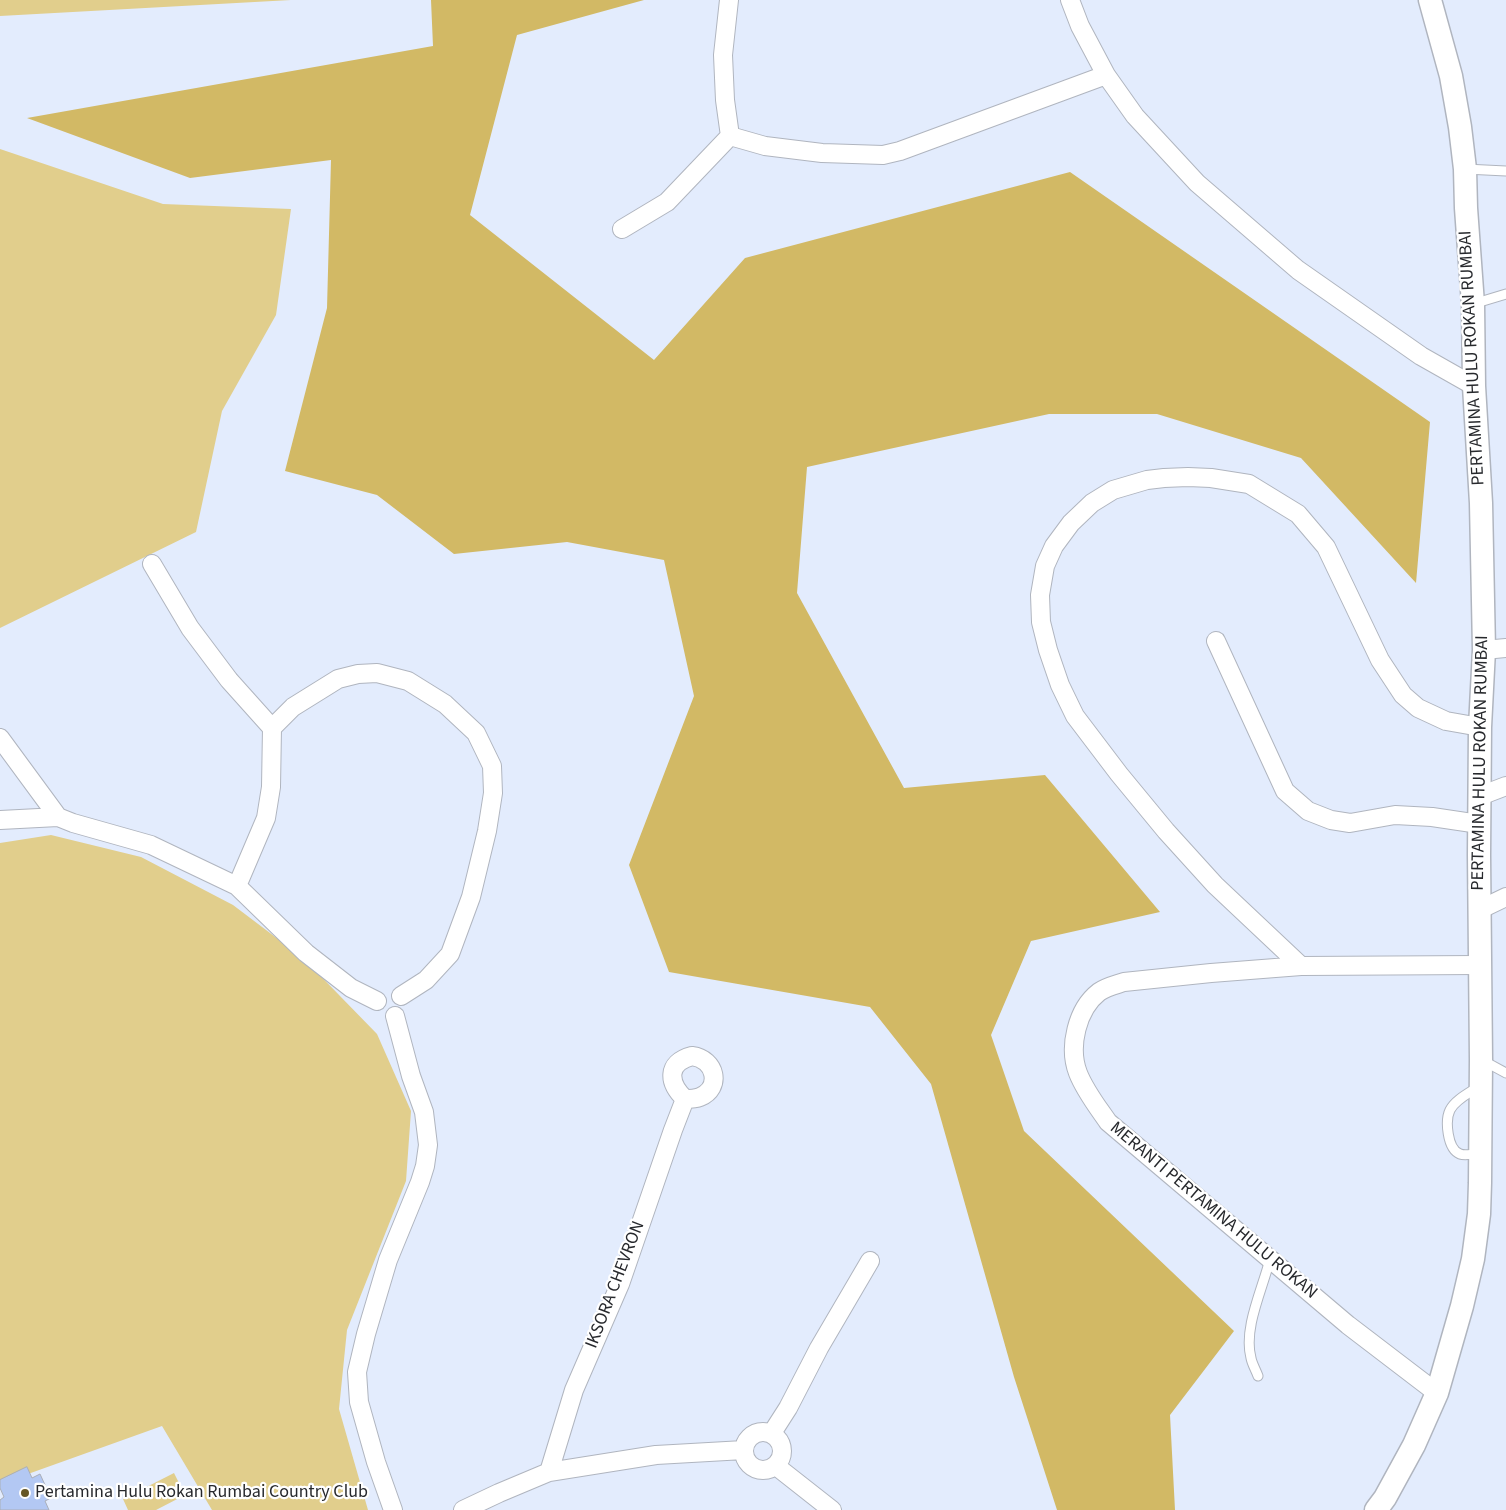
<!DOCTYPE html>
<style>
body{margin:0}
canvas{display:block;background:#f5f9ff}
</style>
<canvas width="1506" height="1510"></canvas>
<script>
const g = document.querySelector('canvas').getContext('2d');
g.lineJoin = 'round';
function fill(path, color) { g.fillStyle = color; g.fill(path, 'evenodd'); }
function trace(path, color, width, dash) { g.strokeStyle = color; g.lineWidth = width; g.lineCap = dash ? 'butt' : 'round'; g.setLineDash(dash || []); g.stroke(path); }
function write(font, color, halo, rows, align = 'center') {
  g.font = font + ' "Source Sans 3",sans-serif'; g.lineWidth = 4.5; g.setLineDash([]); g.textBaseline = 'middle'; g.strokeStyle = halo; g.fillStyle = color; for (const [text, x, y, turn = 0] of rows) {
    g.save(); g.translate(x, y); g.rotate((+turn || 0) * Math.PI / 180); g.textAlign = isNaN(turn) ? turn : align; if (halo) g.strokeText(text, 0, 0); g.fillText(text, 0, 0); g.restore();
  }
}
fill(new Path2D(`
 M 0,0 L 1506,0 L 1506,1510 L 0,1510 Z`), '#e3ecfd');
fill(new Path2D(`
 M 0,0 L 291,0 L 0,16 Z
 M 0,149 L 163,204 L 291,209 L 276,315 L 222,411 L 196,532 L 0,628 Z
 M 51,835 L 141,857 L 233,905 L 303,958 L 377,1034 L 411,1111 L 406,1181 L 347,1330 L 339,1409 L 368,1510 L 212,1510 L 162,1426 L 0,1484 L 0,843 Z
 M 174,1473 L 185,1495 L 156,1510 L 128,1510 L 123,1499 Z`), '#e1ce8c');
fill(new Path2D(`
 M 431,0 L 644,0 L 517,35 L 470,215 L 654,360 L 745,258 L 1070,172 L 1430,422 L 1416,583 L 1301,458 L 1157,414 L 1049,414 L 807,467 L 797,593 L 904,788 L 1045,775 L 1160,912 L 1031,941 L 991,1035 L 1024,1131 L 1234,1331 L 1170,1415 L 1175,1510 L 1057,1510 L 1014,1377 L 931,1084 L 870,1007 L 669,972 L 629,865 L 694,696 L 664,560 L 567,542 L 454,554 L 377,495 L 285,471 L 327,308 L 331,160 L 190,178 L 27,118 L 433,46 Z`), '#d2b965');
const building = new Path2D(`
 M 27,1467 L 32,1478 L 40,1474 L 51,1498 L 45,1501 L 49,1510 L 0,1510 L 0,1500 L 4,1497 L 0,1488 L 0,1480 Z`);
fill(building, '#b3c8f3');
trace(building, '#aaafb9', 1);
const service = new Path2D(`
 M 1465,169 L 1506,171
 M 1473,304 L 1506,294
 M 1482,1060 L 1506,1073
 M 1478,1087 C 1469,1093 1455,1100 1450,1110 C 1445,1120 1447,1149 1460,1154 C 1465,1156 1474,1154 1479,1153
 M 1258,1376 C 1256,1370 1252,1364 1251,1358 C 1243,1328 1263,1288 1270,1259`);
const minor = new Path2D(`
 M 729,0 L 723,55 L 725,100 L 730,136 L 765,146 L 822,153 L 883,155 L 900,151 L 1106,75
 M 1070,0 L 1080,26 L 1106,75 L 1135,116 L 1197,183 L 1298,270 L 1421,356 L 1474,386
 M 622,229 L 667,202 L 730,136
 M 152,564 L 190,628 L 229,680 L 272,728
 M 1216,641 L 1285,791 L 1308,811 L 1331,820 L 1350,823 L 1395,815 L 1432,817 L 1479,824
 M 1484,650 L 1506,648
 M 0,738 L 58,817
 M 1480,796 L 1506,786
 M 0,820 L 58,817 L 73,823 L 151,845 L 237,886 L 306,953 L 351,988 L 377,1001
 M 237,886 L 266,818 L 271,787 L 272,728 L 293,707 L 338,679 L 358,674 L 377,673 L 408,681 L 445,704 L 476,733 L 492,766 L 493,793 L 487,831 L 471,897 L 450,954 L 426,980 L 401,996
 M 1479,910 L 1506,897
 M 1301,966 L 1215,885 L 1166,831 L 1119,774 L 1075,716 L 1060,685 L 1048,650 L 1041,622 L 1040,595 L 1045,566 L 1054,546 L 1071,523 L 1092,503 L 1113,490 L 1147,480 L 1164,478 L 1188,477 L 1211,478 L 1249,484 L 1298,514 L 1326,547 L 1380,660 L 1403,695 L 1418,708 L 1446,721 L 1480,727
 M 692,1056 C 716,1059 722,1088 700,1097 C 695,1099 690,1099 685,1099 C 668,1083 666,1063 692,1056 Z
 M 1437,1393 L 1348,1325 L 1108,1122 C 1097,1106 1085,1091 1078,1073 C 1068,1047 1077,1009 1099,992 C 1106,987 1115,985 1124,982 L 1211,973 L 1301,966 L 1479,965
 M744 1451a19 19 0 1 1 38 0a19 19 0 1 1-38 0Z
 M 772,1433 L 788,1408 L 819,1348 L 870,1261
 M 776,1466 L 832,1510
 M 549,1472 L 574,1390 L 620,1284 L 673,1130 L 685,1099
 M 393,1510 L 376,1462 L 359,1402 L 357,1372 L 366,1334 L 388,1260 L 420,1182 L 425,1166 L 428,1145 L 424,1112 L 411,1076 L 395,1016
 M 463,1510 L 499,1493 L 549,1472 L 656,1455 L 744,1450`);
const tertiary = new Path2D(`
 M 1376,1510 L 1385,1498 L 1414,1445 L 1437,1393 L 1462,1306 L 1473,1259 L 1479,1214 L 1480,1183 L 1481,1060 L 1479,855 L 1480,727 L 1484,650 L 1481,503 L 1474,386 L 1473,304 L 1466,208 L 1465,169 L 1460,127 L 1451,76 L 1430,0`);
trace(service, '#b0b5bf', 11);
trace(minor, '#b0b5bf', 20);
trace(tertiary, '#b0b5bf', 25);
trace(service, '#fff', 9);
trace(minor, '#fff', 18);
trace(tertiary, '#fff', 22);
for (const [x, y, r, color] of [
 [25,1493,5,"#665725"]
]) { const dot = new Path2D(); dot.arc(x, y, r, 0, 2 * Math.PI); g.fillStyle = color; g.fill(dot); trace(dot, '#fff', 2); }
write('18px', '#27292d', '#fff', [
 ["PERTAMINA HULU ROKAN RUMBAI",1473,358,-93],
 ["PERTAMINA HULU ROKAN RUMBAI",1481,763,-89],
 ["MERANTI PERTAMINA HULU ROKAN",1213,1211,40],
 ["IKSORA CHEVRON",616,1285,-69]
]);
write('18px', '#27292d', '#fff', [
 ["Pertamina Hulu Rokan Rumbai Country Club",35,1493]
], 'left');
</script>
